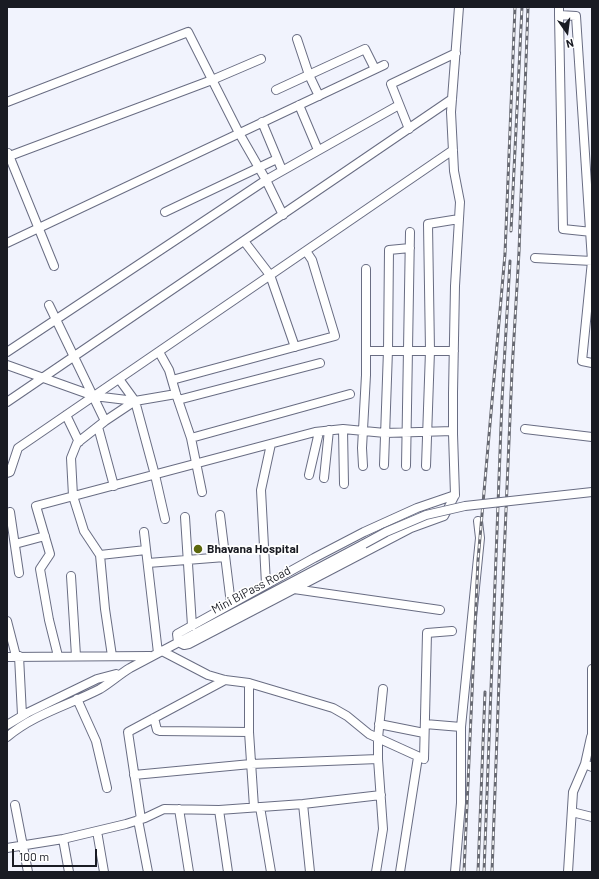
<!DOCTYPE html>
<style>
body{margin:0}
#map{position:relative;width:599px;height:879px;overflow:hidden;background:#f1f3fd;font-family:Barlow,sans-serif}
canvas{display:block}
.frame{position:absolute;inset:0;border:8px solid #191b23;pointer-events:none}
.north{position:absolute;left:547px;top:12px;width:40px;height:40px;-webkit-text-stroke:3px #fff;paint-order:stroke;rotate:166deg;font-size:11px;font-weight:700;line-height:16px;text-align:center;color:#191b23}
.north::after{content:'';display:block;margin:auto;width:14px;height:18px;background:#191b23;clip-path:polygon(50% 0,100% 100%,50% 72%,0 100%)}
.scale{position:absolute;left:12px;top:849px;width:85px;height:18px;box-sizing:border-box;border:2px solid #191b23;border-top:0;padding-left:5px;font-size:12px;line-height:14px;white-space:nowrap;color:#191b23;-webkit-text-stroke:3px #fff;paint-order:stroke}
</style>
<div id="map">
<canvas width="599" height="879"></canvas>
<div class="frame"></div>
<div class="north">N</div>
<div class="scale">100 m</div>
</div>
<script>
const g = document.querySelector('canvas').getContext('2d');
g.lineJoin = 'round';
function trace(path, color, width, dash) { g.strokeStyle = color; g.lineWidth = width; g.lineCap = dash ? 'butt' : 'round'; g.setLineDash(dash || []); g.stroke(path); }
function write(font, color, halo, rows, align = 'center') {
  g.font = font + ' Barlow,sans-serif'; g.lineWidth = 3.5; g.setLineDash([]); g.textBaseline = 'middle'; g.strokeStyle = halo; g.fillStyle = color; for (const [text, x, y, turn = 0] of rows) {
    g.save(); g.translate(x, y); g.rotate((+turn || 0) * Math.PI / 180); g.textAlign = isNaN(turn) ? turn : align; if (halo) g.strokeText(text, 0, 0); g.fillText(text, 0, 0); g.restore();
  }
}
const minor = new Path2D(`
 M 559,7 L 559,15 L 576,16 L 592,261 L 582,361 L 592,363
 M 559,15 L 563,229 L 592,232
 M 297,39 L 309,75 L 319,96
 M 276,90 L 365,49 L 375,69
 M 7,102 L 188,32 L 239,133 L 266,180 L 283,215
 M 299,105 L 318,150
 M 262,122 L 282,170
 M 409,129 L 391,84 L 456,53
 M 8,153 L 54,266
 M 7,157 L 212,80 L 261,59
 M 165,212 L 277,159
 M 244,241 L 270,275 L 295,347
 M 7,243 L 384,65
 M 535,258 L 592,261
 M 49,305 L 105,421
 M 366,351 L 454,351
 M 7,352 L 266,180 L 399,105
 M 159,352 L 169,370 L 176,394 L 191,438 L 202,492
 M 7,365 L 94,396 L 135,401
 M 119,379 L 135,401 L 155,475 L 165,519
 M 172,380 L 335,336 L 312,260 L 306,251
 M 178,400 L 320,363
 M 7,402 L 452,99
 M 66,415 L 79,442
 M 98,427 L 114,486
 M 343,429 L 344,484
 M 525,429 L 592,437
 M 191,438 L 350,394
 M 384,465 L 388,350 L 389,250 L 410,248
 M 363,466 L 362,448 L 366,375 L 366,269
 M 406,466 L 410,232
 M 426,466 L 430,351 L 428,224 L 459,219
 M 7,473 L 10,472 L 18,448 L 453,150
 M 309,475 L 319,432
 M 324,478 L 329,430
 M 455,495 L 417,508 L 364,532 L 314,558 L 177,634 L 178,642 L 184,645 L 189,644 L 411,528 L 444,516 L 455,495 L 453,434 L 453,393 L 455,286 L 460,202 L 454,171 L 451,112 L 459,7
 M 10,512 L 19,573
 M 220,515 L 231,604
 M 185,517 L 192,626
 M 144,532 L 158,653
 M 15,544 L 45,536
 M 100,555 L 146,550
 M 148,563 L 225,557
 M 71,576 L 76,656
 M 266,584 L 261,490 L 271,444
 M 294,589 L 440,610
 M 7,621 L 16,656
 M 162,651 L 208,675 L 225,680 L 249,683 L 333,708 L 347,716 L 369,734 L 424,759 L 427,633 L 452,631
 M 19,656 L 22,715
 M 58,656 L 49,620 L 40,569 L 50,554 L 36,506 L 315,432 L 343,429 L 385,433 L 453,431
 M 112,656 L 105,609 L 100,555 L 84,531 L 73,496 L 71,458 L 77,443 L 105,421 L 135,401 L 176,394
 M 7,657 L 150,656
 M 592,669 L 592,737
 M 249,683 L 249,732 L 254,807
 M 77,699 L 96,741 L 107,788
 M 154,718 L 157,730 L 160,731 L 249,732
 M 379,724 L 424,733
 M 425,724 L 461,727
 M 7,725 L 27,713 L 97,679 L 116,674
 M 7,737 C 34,714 69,705 100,689 C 110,683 120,674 130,668 L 364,544
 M 585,764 L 591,737
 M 134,775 L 251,764 L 378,759
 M 303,804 L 310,872
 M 15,805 L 28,872
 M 260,807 L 271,872
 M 179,809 L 189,872
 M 219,810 L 228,872
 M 572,812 L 592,817
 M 141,819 L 128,732 L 225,680
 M 138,820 L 148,872
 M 97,831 L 104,872
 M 63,839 L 69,872
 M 7,848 L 63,839 L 126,824 L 145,818 L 164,809 L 219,810 L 303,804 L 381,795
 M 376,872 L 383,829 L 378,759 L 378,738 L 383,689
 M 400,872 L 418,757
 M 455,872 L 461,803 L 461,727 L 480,538 L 478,521
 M 568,872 L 573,792 L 585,764 L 592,767`);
trace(minor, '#696d83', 10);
trace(minor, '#fff', 8);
const rail = new Path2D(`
 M 511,231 L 522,7
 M 464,872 L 478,560 L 505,254 L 515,7
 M 478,872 L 485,692
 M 484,872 L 502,400 L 510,261
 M 492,872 L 501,627 L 512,371 L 519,252 L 528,7`);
trace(rail, '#666871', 3);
trace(rail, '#fff', 1.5, [4.5]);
const minorBridge = new Path2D(`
 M 364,544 L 386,532 L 426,515 L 465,506 L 592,492`);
trace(minorBridge, '#696d83', 10, []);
trace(minorBridge, '#fff', 8);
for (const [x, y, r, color] of [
 [198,549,5,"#5c680e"]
]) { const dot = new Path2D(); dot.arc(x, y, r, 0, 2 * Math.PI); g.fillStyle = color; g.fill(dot); trace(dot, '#fff', 1.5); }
write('bold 12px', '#191b23', '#fff', [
 ["Bhavana Hospital",207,549]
], 'left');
write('12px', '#191b23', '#fff', [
 ["Mini BiPass Road",251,590,-28]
]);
</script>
